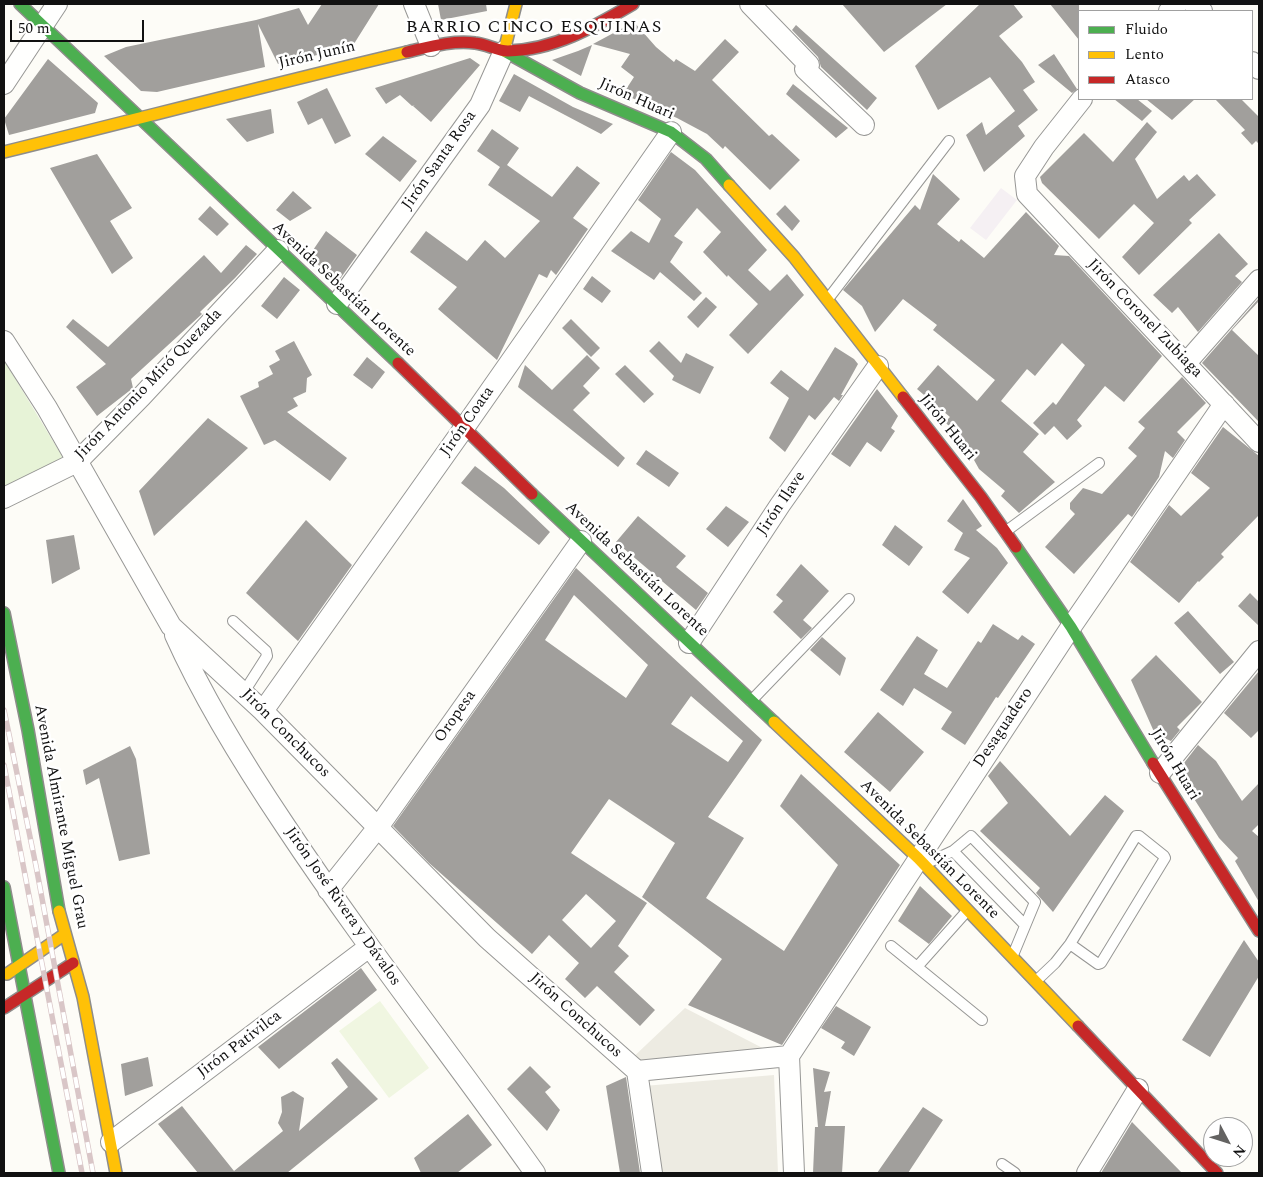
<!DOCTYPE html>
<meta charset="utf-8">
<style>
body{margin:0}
#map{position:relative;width:1263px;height:1177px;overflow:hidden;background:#fdfcf7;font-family:Spectral,serif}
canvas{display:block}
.frame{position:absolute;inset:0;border:5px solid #111;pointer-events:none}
.legend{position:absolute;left:1078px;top:10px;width:175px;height:90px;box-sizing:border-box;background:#fff;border:1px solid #a0a0a0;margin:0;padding:6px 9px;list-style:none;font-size:15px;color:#111}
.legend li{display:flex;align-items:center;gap:10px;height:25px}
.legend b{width:25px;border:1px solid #a0a0a0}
.north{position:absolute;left:1203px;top:1117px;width:50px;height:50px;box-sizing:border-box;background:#fff;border:1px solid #a0a0a0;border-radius:50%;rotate:130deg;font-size:14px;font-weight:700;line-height:20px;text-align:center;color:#111}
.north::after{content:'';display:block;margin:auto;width:18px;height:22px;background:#646362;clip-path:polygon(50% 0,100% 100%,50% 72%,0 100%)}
.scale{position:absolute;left:10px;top:20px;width:134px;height:22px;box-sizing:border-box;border:2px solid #111;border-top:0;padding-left:6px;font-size:15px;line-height:18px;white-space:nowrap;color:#111;-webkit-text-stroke:4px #fff;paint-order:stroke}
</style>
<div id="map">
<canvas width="1263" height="1177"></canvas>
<div class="frame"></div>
<ul class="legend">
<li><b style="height:6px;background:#4caf50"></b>Fluido</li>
<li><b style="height:6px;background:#ffc107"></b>Lento</li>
<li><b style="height:6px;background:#c62828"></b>Atasco</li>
</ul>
<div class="north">N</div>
<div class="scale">50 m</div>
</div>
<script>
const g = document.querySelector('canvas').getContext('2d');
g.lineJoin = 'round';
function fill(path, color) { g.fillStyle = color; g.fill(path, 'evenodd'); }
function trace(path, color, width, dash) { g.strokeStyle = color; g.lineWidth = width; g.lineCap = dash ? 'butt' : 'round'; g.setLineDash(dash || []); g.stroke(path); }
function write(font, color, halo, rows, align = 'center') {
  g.font = font + ' Spectral,serif'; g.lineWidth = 5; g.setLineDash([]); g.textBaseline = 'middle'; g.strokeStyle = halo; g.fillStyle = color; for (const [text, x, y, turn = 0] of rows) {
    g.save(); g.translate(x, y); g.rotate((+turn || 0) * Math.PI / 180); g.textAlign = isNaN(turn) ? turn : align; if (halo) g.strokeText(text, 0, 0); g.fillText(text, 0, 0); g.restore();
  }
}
fill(new Path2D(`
 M 1001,188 L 1017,200 L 986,240 L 970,228 Z`), '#f5f0f3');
fill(new Path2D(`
 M 4,360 L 62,456 L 60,467 L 4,486 Z`), '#e7f3d7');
fill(new Path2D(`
 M 380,1001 L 429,1068 L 389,1098 L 339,1031 Z`), '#f0f6e1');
fill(new Path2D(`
 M 685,1008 L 780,1057 L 627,1063 Z
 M 774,1075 L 778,1173 L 656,1173 L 644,1086 Z`), '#edebe2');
fill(new Path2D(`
 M 322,4 L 379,4 L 352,47 L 278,64 L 258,24 L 265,67 L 157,92 L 141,91 L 104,56 L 126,47 L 256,20 L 299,8 L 308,25 Z
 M 438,4 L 486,4 L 487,11 L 441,20 Z
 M 842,4 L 947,4 L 884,52 Z
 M 980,4 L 1013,4 L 1023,17 L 999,36 L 1022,62 L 1035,82 L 1023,90 L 1038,110 L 1018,126 L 1025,136 L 984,172 L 966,135 L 982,122 L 986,135 L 1015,111 L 990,77 L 938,110 L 915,66 Z
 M 1050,4 L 1079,4 L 1079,40 Z
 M 634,22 L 656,47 L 674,62 L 676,59 L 695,71 L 725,39 L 739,52 L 712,80 L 769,136 L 772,134 L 800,160 L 770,190 L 725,146 L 723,149 L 707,134 L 677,118 L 623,94 L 634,77 L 621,67 L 630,54 L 593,44 Z
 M 796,25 L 877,98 L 867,110 L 821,67 L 818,57 L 792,30 Z
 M 592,45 L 581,76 L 552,60 L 578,51 Z
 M 1054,54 L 1077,89 L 1072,93 L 1038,65 Z
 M 470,58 L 480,65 L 431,122 L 413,106 L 415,105 L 412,106 L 400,95 L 386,104 L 375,88 Z
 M 48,59 L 98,103 L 95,113 L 9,135 L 4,119 Z
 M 514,74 L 573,107 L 613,124 L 601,134 L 529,96 L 520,112 L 499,101 Z
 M 793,84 L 848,128 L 836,138 L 786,94 Z
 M 327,88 L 351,136 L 335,144 L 322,118 L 308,125 L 297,102 Z
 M 1114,99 L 1137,99 L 1152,111 L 1142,121 Z
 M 1146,99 L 1195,99 L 1172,120 Z
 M 1215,99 L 1241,99 L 1259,117 L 1259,144 L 1256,141 L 1252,145 L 1241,133 L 1245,130 Z
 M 271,109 L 274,133 L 247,142 L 226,119 Z
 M 1147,122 L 1157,132 L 1135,159 L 1157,199 L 1184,175 L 1189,181 L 1197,174 L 1216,195 L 1189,220 L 1192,223 L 1139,275 L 1122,257 L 1154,223 L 1134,204 L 1099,239 L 1042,183 L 1040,177 L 1084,133 L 1113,162 Z
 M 492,129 L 519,148 L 507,165 L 552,197 L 577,166 L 600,183 L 573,218 L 588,229 L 556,275 L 551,270 L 547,278 L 539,274 L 497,360 L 438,309 L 457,287 L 410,252 L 426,231 L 467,261 L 485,240 L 505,258 L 540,221 L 488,185 L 500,167 L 477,151 Z
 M 383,136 L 417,161 L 400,182 L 365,154 Z
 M 671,152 L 695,170 L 767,250 L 748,270 L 770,291 L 787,274 L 804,295 L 748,354 L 729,335 L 758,304 L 728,275 L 727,277 L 703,252 L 721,232 L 697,208 L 674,236 L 683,242 L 670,262 L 702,293 L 694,301 L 660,272 L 654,280 L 611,251 L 631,231 L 649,243 L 661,219 L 638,200 Z
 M 97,154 L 132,208 L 110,221 L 133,258 L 112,274 L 50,168 Z
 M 933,174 L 960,199 L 937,224 L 959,242 L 961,239 L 984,258 L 1026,212 L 1059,246 L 1054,255 L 1069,256 L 1162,356 L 1124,402 L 1105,386 L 1077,420 L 1082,426 L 1067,440 L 1054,426 L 1045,435 L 1033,423 L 1053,402 L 1056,405 L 1085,365 L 1062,343 L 1035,376 L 1027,369 L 1001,401 L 1039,434 L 1023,452 L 1055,482 L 1019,513 L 1001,496 L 1005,491 L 979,469 L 974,460 L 978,456 L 945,422 L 950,417 L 917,389 L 938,365 L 977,401 L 995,380 L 933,330 L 937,325 L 903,299 L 875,332 L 862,306 L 843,290 L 915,205 L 920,210 Z
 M 293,191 L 312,208 L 290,221 L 276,210 Z
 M 785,205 L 800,221 L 792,231 L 776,214 Z
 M 210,206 L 229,224 L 217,236 L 198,219 Z
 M 326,231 L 357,255 L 340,279 L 334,280 L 309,256 Z
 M 1219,233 L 1248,264 L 1235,276 L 1242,282 L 1198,332 L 1178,307 L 1172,313 L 1153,295 Z
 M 246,245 L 257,254 L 235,278 L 200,312 L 202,314 L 131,379 L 133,388 L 97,416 L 76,387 L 106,364 L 66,327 L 73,319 L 108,347 L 204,255 L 221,273 Z
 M 592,276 L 611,291 L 602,303 L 583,289 Z
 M 284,277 L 300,290 L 277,319 L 261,306 Z
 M 706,297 L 717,307 L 698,328 L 687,317 Z
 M 1259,298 L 1259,301 L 1232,330 L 1259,356 L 1259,422 L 1202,363 Z
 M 571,319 L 600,348 L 591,357 L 562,328 Z
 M 294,341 L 312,375 L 307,378 L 306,392 L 293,398 L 298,406 L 287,412 L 347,458 L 330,481 L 275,440 L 264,445 L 240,396 L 259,387 L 258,382 L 273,374 L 269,366 L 280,360 L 275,351 Z
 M 659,341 L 681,363 L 686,353 L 714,367 L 700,394 L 672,380 L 674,376 L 649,351 Z
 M 835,347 L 854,359 L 858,364 L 841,395 L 843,395 L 839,401 L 834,397 L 815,420 L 809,415 L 785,452 L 769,438 L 789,398 L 770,383 L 781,370 L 808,391 Z
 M 587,355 L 600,368 L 583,386 L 590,393 L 573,410 L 625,458 L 618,467 L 518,387 L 525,365 L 552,390 Z
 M 367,357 L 385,372 L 372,389 L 353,375 Z
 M 625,365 L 654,394 L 644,403 L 615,374 Z
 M 1182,377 L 1206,403 L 1177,432 L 1185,440 L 1173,458 L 1165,451 L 1159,477 L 1132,517 L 1128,514 L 1074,574 L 1045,547 L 1075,514 L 1070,509 L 1070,503 L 1083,488 L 1102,494 L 1137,456 L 1128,448 L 1145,428 L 1138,422 Z
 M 877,389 L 898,416 L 891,428 L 895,431 L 881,452 L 867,442 L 850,467 L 831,454 Z
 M 208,418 L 248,448 L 154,536 L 139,491 Z
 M 1223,427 L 1259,456 L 1259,515 L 1221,554 L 1224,557 L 1199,582 L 1198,581 L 1179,603 L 1130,562 L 1169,505 L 1181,516 L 1210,488 L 1191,473 Z
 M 646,450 L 679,473 L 669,487 L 636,464 Z
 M 475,466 L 504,488 L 550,532 L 539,545 L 461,483 Z
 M 963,499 L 982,526 L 976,530 L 997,548 L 1008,563 L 968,614 L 942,592 L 970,558 L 954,550 L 963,533 L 947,521 Z
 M 726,506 L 749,522 L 728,547 L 706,529 Z
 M 638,516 L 686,556 L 676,567 L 708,593 L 696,610 L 616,542 Z
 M 306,520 L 352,565 L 298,641 L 246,593 Z
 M 895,525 L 923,547 L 909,566 L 882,545 Z
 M 74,535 L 80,569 L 52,584 L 46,540 Z
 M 801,564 L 829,591 L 803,620 L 812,628 L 801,639 L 773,612 L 783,601 L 776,595 Z
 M 576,568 L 762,740 L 708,817 L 744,838 L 706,898 L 784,951 L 838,865 L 780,806 L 801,774 L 900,865 L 782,1045 L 688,1005 L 722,959 L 642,897 L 675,843 L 609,799 L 571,853 L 647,903 L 618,946 L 629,956 L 614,972 L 655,1010 L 640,1026 L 597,986 L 585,998 L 565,979 L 579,963 L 549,935 L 532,954 L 429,863 L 393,826 ZM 574,595 L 648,665 L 626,698 L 545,640 ZM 691,696 L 743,741 L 728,762 L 671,724 ZM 586,894 L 616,921 L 591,948 L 562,920 Z
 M 1250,593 L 1259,602 L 1259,626 L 1238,606 Z
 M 1188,611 L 1234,662 L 1220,674 L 1174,623 Z
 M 993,624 L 1018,640 L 1022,635 L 1035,644 L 998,698 L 996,697 L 965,745 L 941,729 L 952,712 L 914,688 L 903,706 L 880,690 L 917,636 L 938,650 L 924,674 L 947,688 L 978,641 L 981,643 Z
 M 822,637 L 846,658 L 840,676 L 810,650 Z
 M 1156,655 L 1202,702 L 1177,727 L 1180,730 L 1171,741 L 1155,734 L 1131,680 Z
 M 1259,671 L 1259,730 L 1251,738 L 1224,713 Z
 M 878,712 L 924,752 L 890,792 L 844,752 Z
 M 1198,745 L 1216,761 L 1242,801 L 1259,783 L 1259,824 L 1252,831 L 1259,837 L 1259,902 L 1235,861 L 1238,858 L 1219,838 L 1177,772 Z
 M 130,746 L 136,759 L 150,854 L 119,861 L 99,778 L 86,785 L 83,770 Z
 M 1000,761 L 1070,836 L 1105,795 L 1124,811 L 1053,912 L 1036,893 L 1040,888 L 980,831 L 1008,803 L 988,776 Z
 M 920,886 L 952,916 L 929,944 L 898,921 Z
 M 1244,940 L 1259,962 L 1259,976 L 1210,1057 L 1182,1040 Z
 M 361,968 L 377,990 L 279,1069 L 258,1047 Z
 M 836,1006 L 871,1027 L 854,1056 L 841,1048 L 845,1042 L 821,1028 Z
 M 148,1057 L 153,1086 L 125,1096 L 121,1064 Z
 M 337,1058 L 378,1099 L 287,1173 L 198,1173 L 158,1124 L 182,1106 L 234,1171 L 283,1131 L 278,1123 L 282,1112 L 281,1097 L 293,1091 L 304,1098 L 299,1131 L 348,1087 L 331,1063 Z
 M 530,1066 L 551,1087 L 545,1092 L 560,1110 L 547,1131 L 507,1089 Z
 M 813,1068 L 830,1072 L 824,1092 L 831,1091 L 825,1126 L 845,1126 L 842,1173 L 813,1173 L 815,1127 L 818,1127 Z
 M 626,1077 L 640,1173 L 620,1173 L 606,1086 Z
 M 923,1107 L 943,1120 L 908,1173 L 877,1173 Z
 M 468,1114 L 492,1145 L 457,1173 L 421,1173 L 414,1158 Z
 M 1132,1122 L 1182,1173 L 1101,1173 Z`), '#a19f9c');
const lane = new Path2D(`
 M 828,299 L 949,141
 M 1005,532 L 1099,463
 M 233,621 L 266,651 L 267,656 L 244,692
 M 751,701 L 849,599
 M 953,851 L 1024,924
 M 925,864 L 953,851 L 971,836 L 1035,902 L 1013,955
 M 967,911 L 917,967 L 982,1020
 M 891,946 L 917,967
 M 1036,981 L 1055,963 L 1070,944 L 1136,836 L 1139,836 L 1164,856 L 1165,858 L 1101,963 L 1098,964 L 1070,944
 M 1002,1164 L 1015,1173`);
const street = new Path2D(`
 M 414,4 L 431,46
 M 750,4 L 809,65 L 805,69 L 864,125
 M 1194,4 L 1202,11
 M 1169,11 L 1177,4
 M 1252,62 L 1259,69
 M 4,84 L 57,4
 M 1082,99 L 1044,147 L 1025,176 L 1027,194 L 1259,442
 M 337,304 L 480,105 L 504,51
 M 4,341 L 47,408 L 171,626 L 263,711 L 487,938 L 637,1071 L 652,1173
 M 1187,362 L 1259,280
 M 4,498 L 77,462 L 142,396 L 278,250
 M 175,635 C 205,702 245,766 286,827 C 365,946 453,1057 535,1173
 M 689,643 L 780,505 L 878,366
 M 263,711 L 464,428 L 671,132
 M 1160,773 L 1259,651
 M 328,890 L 379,826 L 581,541
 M 789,1056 L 1071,627 L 1224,404
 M 789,1056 L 794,1173
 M 637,1071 L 789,1056
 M 111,1142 L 369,947
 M 1087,1173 L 1138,1089`);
const fast = new Path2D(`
 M 20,4 L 398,363
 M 504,51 L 580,93 L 671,132 L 706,159 L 729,185
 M 532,494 L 774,722
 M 1016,547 L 1071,627 L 1153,763
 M 4,613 L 28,730 L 59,911
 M 4,887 L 59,1173`);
const slow = new Path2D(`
 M 504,51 L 516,4
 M 4,152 C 138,119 272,84 407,52
 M 729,185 L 794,257 L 903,397
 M 774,722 L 918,858 L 1078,1026
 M 59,911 L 83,997 L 116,1173
 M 7,974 L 65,934`);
const jam = new Path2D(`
 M 407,52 C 429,47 452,40 475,43 C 487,44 497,51 508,51 C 554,50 594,27 633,4
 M 398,363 L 532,494
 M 903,397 L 981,497 L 1016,547
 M 1153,763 L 1259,931
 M 4,1008 L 73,963
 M 1078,1026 L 1217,1173`);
trace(lane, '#979795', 12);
trace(street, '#979795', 22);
trace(fast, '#8e8d8b', 14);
trace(slow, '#8e8d8b', 14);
trace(jam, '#8e8d8b', 14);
trace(lane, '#fffffe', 10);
trace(street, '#fffffe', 20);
trace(fast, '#4caf50', 11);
trace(slow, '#ffc107', 11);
trace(jam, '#c62828', 11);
const rail = new Path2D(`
 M 4,710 L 36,866 L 93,1173
 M 4,765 L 82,1173`);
trace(rail, '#d9c6c7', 5.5);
trace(rail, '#fff', 4, [11]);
write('16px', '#111', '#fff', [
 ["Jirón Junín",317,56,-13],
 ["Jirón Huari",636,100,24],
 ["Jirón Santa Rosa",440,161,-55],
 ["Avenida Sebastián Lorente",343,290,43],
 ["Jirón Coronel Zubiaga",1144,319,46],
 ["Jirón Antonio Miró Quezada",149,385,-46],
 ["Jirón Coata",468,422,-55],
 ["Jirón Huari",947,428,51],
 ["Jirón Ilave",782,504,-56],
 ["Avenida Sebastián Lorente",636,570,43],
 ["Oropesa",456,717,-55],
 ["Desaguadero",1004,728,-56],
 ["Jirón Conchucos",285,734,45],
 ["Jirón Huari",1174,765,59],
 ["Avenida Almirante Miguel Grau",60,817,79],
 ["Avenida Sebastián Lorente",929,850,45],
 ["Jirón José Rivera y Dávalos",342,907,55],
 ["Jirón Conchucos",575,1016,42],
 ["Jirón Pativilca",240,1045,-37]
]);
g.letterSpacing = '1px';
write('18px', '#111', '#fff', [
 ["BARRIO CINCO ESQUINAS",534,28]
]);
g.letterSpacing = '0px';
</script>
